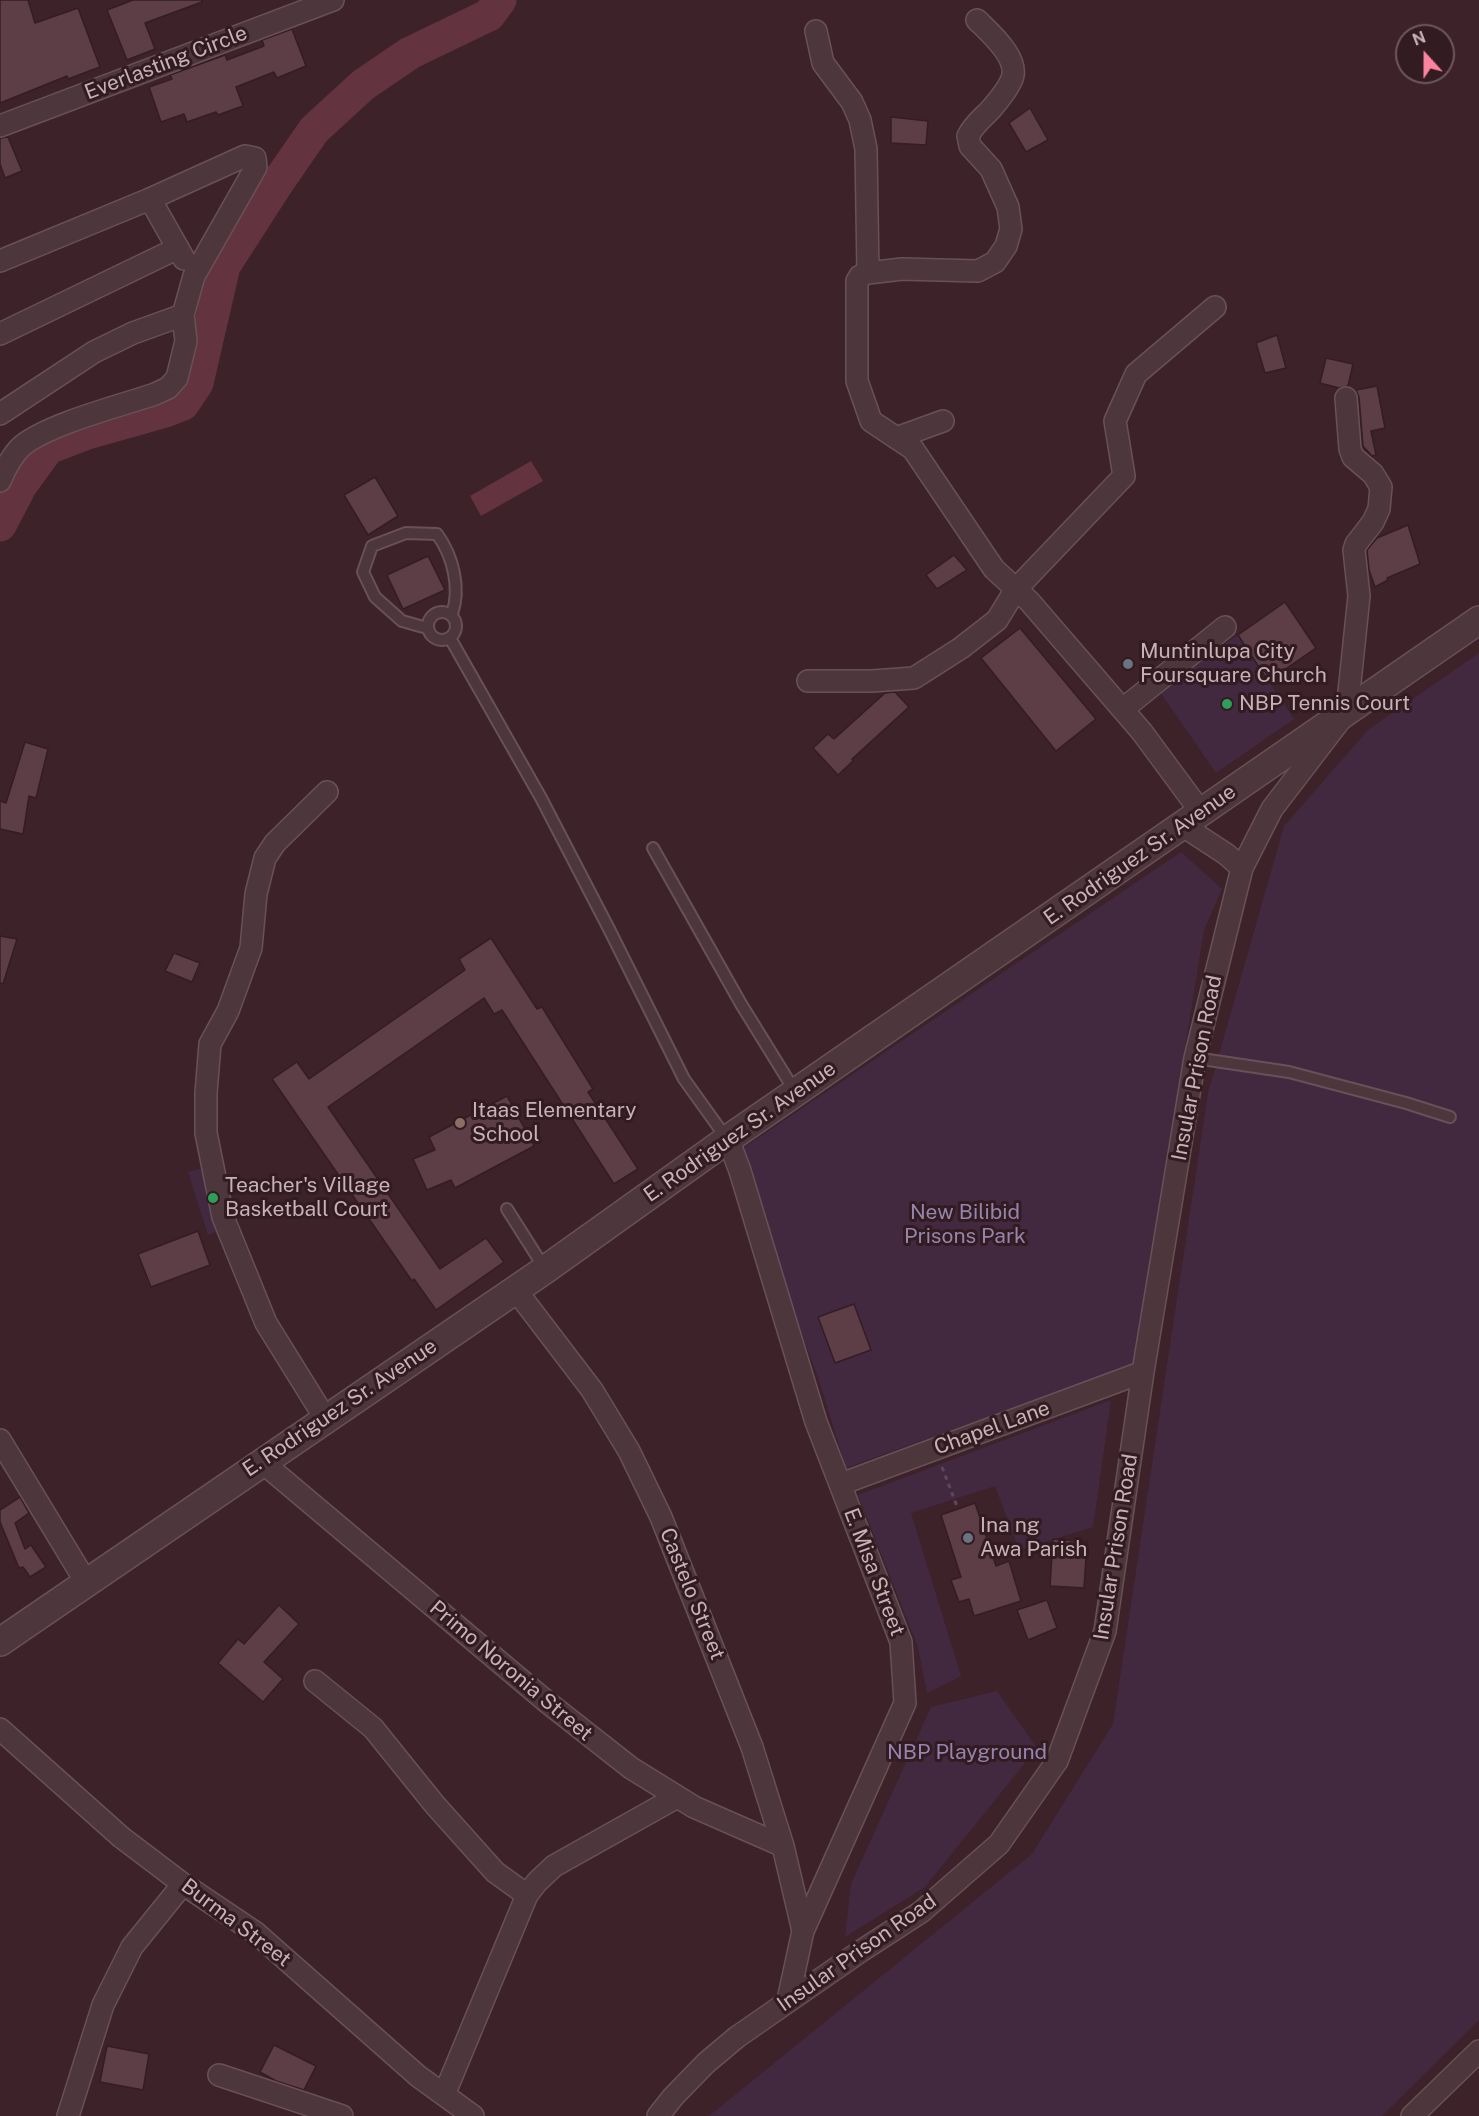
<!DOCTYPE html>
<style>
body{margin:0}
#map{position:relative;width:1479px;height:2116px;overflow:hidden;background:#3d2229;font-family:"Public Sans",sans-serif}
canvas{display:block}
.north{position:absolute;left:1395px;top:24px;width:60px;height:60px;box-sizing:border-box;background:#321b21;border:2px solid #6e575d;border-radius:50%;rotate:339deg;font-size:16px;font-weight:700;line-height:24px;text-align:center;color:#c8b1b7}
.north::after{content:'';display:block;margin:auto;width:21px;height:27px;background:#fc839f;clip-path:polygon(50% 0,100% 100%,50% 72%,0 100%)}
</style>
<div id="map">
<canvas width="1479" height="2116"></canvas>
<div class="north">N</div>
</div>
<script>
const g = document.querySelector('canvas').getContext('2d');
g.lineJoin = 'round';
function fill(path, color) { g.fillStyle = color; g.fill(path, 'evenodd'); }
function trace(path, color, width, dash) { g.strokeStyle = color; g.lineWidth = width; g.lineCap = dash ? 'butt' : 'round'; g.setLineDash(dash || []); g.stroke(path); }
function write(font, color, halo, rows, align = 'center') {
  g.font = font + ' "Public Sans",sans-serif'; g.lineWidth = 6; g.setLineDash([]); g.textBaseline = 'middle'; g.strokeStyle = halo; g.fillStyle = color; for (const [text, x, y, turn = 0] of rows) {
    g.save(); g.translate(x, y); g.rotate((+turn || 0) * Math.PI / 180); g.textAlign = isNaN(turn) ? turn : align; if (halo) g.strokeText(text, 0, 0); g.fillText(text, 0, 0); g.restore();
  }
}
fill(new Path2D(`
 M 1238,635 L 1294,719 L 1216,773 L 1158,689 Z
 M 1479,653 L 1479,2020 L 1382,2116 L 709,2116 L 1032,1854 L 1113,1724 L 1208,1093 L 1284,826 L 1368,730 Z
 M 1181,852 L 1222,889 L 1204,930 L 1134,1364 L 846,1468 L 819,1380 L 792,1308 L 742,1149 Z
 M 218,1164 L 237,1224 L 208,1235 L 188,1172 Z
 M 1111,1400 L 1093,1527 L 1019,1550 L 995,1486 L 911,1513 L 961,1676 L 927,1693 L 918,1647 L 858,1495 Z
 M 997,1691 L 1037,1748 L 925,1887 L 845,1937 L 851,1884 L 931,1707 Z`), '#43293f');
fill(new Path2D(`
 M 531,461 L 543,481 L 481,516 L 470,496 Z`), '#633340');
trace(new Path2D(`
 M 0,525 L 21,485 L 48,448 L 87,433 L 165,411 L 183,404 L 197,383 L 224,266 L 276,185 L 314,130 L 363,85 L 410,53 L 489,15 L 500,0`), '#633340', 33);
const building = new Path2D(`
 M 0,0 L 28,0 L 35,23 L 78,8 L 100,67 L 68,79 L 67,76 L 0,103 Z
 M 133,0 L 202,0 L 202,2 L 145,23 L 155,49 L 127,60 L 107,10 Z
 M 292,29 L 306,66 L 277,78 L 274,72 L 236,87 L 243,106 L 218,115 L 216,112 L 187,122 L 184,114 L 161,122 L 149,87 L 172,79 L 170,75 L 225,55 L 227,60 L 264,46 L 262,40 Z
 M 1030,108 L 1048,140 L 1026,152 L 1009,123 Z
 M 891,117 L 928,121 L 926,145 L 891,143 Z
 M 8,137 L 22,171 L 5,178 L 0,164 L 0,138 Z
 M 1277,335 L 1286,368 L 1265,373 L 1256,343 Z
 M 1326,358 L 1353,364 L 1348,386 L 1339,388 L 1320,383 Z
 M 1377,386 L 1385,428 L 1371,431 L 1376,455 L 1372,456 L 1363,446 L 1359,397 L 1356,390 Z
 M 375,477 L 398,516 L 368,535 L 344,495 Z
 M 1408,525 L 1420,564 L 1387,578 L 1388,580 L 1375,587 L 1369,570 L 1367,550 L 1377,538 Z
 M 954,555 L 967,570 L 937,589 L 926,575 Z
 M 428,556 L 445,590 L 403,609 L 387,575 Z
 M 1285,602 L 1316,648 L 1268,681 L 1238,635 Z
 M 1020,628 L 1096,719 L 1056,751 L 981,658 Z
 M 895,692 L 909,707 L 852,759 L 853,761 L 838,775 L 813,748 L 828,734 L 834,739 L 885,693 Z
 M 25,742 L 48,749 L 36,798 L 29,796 L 23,834 L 0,829 L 0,801 L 6,803 Z
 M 0,936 L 17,939 L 3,984 L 0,983 Z
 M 491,938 L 537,1009 L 542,1007 L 593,1089 L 588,1092 L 638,1169 L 614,1184 L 502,1010 L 494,1014 L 484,998 L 328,1107 L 440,1269 L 486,1238 L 504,1262 L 436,1310 L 414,1279 L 412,1281 L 272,1079 L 297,1062 L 309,1079 L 465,970 L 459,959 Z
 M 174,953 L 200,963 L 192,982 L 165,971 Z
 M 507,1096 L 534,1146 L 455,1188 L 451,1180 L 427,1190 L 413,1159 L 435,1150 L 429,1137 Z
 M 198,1231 L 210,1265 L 151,1287 L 138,1254 Z
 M 854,1304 L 871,1350 L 835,1363 L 818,1317 Z
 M 20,1497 L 29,1513 L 15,1523 L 25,1549 L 31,1545 L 46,1567 L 30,1577 L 23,1567 L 19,1568 L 0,1522 L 0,1510 Z
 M 975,1503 L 996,1566 L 1009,1561 L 1021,1601 L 974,1616 L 969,1599 L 959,1602 L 951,1580 L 961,1577 L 941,1515 Z
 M 1053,1539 L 1087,1542 L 1084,1588 L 1050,1586 Z
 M 1047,1600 L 1057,1628 L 1028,1640 L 1017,1610 Z
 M 279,1605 L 299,1624 L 264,1662 L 283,1679 L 263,1702 L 218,1663 L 238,1639 L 244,1644 Z
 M 274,2045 L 316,2066 L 304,2090 L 276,2081 L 260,2072 Z
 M 107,2046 L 149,2054 L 143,2090 L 100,2082 Z`);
fill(building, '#5d3e46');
trace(building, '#341d23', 1.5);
const service = new Path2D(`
 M428 626a14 14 0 1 1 28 0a14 14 0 1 1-28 0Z
 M 427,628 L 402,621 L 375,597 L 363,572 L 372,546 L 406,533 L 437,534 C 453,556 461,588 452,614
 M 450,638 L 541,798 L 609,929 L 684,1079 L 727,1139
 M 653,848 L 741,1004 L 796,1093
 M 1195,1058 L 1289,1072 L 1406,1103 L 1450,1117
 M 507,1209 L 545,1269`);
const minor = new Path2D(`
 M 977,20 C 990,33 1022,60 1011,81 C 1007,90 998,101 992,108 C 984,117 974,124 968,136 L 970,146 L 991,169 L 1008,207 L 1011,229 L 1006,246 L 995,262 L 978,271 L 902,269 L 868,273 L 860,276 L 857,281 L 857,381 L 871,421 L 913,449 L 994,569 L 1029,601 L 1142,732 L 1201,812
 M 816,31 L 823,63 L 852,102 L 860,120 L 866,149 L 868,273
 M 0,126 L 333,0
 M 150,199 L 184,259
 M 0,261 L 150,199 L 245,156 L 255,158 L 256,167 L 194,276 L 183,315 L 186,341 L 177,378 L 168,388 L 155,394 C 120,406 48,424 22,446 C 12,455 5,469 0,481
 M 0,334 L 178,248
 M 0,414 L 94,352 L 133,333 L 183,315
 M 896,438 L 943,421
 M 808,681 L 872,681 L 914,678 L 961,648 L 997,620 L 1016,589 L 1124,476 L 1115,421 L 1136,374 L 1215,307
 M 1123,709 L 1225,627
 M 1183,826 L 1226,854 L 1242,868
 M 728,1139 L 740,1171 L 816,1422 L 901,1642 L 905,1703 L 803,1931 L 788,2000
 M 515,1289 L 592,1390 L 629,1451 L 661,1517 L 752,1747 L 783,1846 L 803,1931
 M 325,1418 L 266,1323 L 223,1217 L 206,1133 L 206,1093 L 210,1044 L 228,1011 L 251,948 L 256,894 L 265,858 L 275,843 L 327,792
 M 0,1440 L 86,1582
 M 262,1462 L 547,1702 L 631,1768 L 694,1807 L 783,1846
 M 841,1484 L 1143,1372
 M 315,1681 L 373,1728 L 435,1805 L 495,1872 L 527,1895
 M 0,1729 L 121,1837 L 183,1884 L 256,1933 L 418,2076 L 473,2116
 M 219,2075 L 342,2116
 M 444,2095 L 527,1895 L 537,1882 L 554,1866 L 677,1797
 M 68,2116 L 103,2005 L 132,1947 L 183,1884
 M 658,2116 L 673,2097 L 706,2063 L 737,2037 L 861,1951 L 921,1912 L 999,1844 L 1057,1761 L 1105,1631 L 1143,1372 L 1195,1058 L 1242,868 L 1272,809 L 1347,711 L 1359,596 L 1354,550 L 1356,544 L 1373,522 L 1379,509 L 1381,487 L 1373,474 L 1353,457 L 1350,449 L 1346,398
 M 1412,2116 L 1479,2051`);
const tertiary = new Path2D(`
 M 0,1642 L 546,1269 L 728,1139 L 1479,620`);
trace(service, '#685157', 14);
trace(minor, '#685157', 24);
trace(tertiary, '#685157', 30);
trace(new Path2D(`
 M 942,1467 L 958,1509`), '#5f4658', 3, [4.5, 4.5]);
trace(service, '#4d363c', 10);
trace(minor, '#4d363c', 21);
trace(tertiary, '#4d363c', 27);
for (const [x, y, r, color] of [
 [1128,664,6,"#6b7280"],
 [1227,704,6,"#2e9e5b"],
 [460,1123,6,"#8d6e63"],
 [213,1198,6,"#2e9e5b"],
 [968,1538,6,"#6b7280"]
]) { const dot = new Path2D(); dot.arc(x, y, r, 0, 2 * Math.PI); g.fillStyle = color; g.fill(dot); trace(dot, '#321b21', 2); }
write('21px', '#c8b1b7', '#321b21', [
 ["Everlasting Circle",166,63,-21],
 ["E. Rodriguez Sr. Avenue",1140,855,-35],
 ["Insular Prison Road",1197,1068,-79],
 ["E. Rodriguez Sr. Avenue",740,1132,-35],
 ["E. Rodriguez Sr. Avenue",340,1408,-34],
 ["Chapel Lane",992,1428,-20],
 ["Insular Prison Road",1116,1547,-81],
 ["E. Misa Street",874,1572,69],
 ["Castelo Street",692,1594,68],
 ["Primo Noronia Street",511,1671,40],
 ["Burma Street",236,1923,37],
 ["Insular Prison Road",857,1953,-35]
]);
write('21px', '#c8b1b7', '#321b21', [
 ["Muntinlupa City",1140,652],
 ["Foursquare Church",1140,676],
 ["NBP Tennis Court",1239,704],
 ["Itaas Elementary",472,1111],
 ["School",472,1135],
 ["Teacher's Village",225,1186],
 ["Basketball Court",225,1210],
 ["Ina ng",980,1526],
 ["Awa Parish",980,1550]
], 'left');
write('21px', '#9585ae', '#321b21', [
 ["New Bilibid",965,1213],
 ["Prisons Park",965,1237],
 ["NBP Playground",967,1753]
]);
</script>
